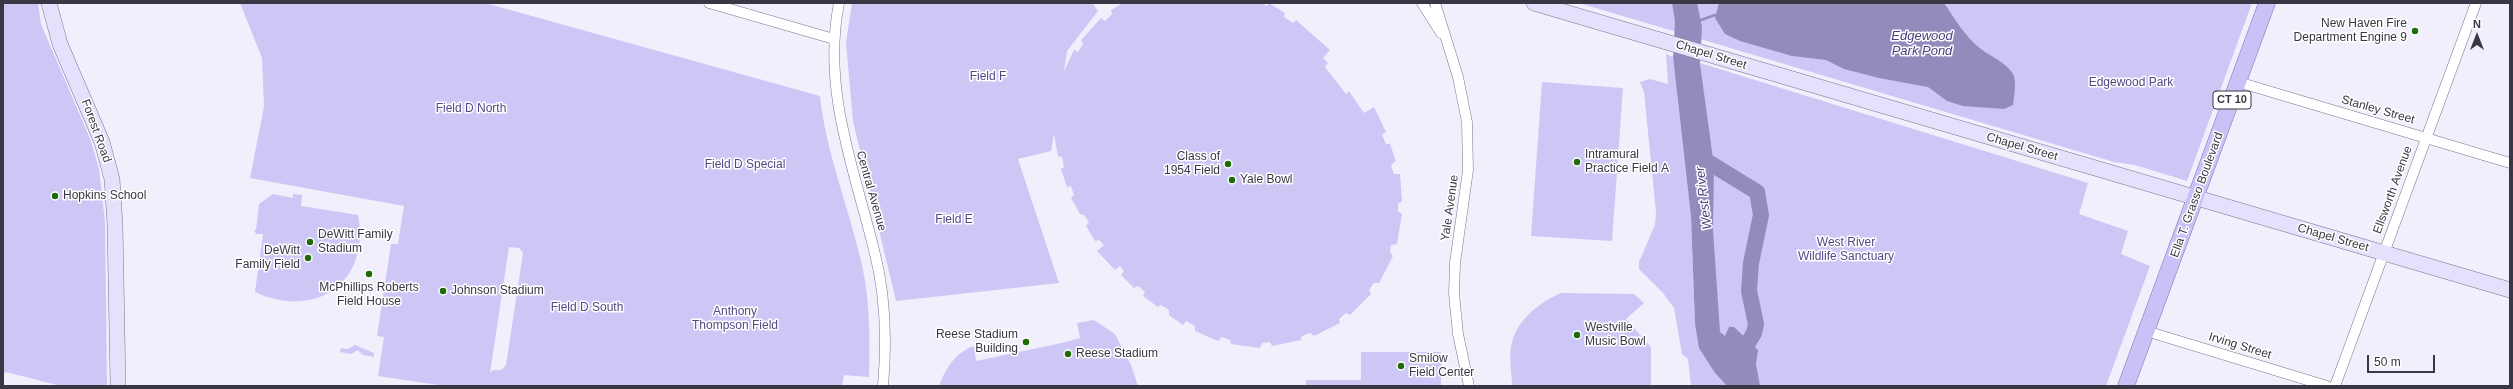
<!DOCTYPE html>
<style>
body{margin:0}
#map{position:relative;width:2513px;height:389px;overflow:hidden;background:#f0effb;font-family:Arial,sans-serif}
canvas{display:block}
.frame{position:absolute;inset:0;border:4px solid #383743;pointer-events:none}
.north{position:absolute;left:2457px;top:16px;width:40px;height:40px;-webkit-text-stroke:3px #fff;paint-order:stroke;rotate:0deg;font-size:11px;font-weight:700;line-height:16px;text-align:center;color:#383743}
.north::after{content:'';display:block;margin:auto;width:14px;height:18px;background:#383743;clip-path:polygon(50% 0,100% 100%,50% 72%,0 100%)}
.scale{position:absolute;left:2367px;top:355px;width:68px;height:18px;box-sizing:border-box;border:2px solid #383743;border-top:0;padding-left:5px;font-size:12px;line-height:14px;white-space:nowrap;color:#383743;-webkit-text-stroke:3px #fff;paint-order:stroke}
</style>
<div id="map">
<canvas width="2513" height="389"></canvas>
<div class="frame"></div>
<div class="north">N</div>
<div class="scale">50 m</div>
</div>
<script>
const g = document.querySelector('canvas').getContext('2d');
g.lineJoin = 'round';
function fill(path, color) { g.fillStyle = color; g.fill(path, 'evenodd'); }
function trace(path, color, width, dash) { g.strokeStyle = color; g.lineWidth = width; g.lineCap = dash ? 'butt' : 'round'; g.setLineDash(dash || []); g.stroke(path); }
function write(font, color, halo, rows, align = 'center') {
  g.font = font + ' Arial,sans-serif'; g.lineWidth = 3; g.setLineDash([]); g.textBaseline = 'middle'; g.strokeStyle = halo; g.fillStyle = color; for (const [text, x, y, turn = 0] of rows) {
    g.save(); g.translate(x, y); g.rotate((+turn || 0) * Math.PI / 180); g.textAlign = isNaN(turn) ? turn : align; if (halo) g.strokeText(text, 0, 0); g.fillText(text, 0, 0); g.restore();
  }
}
fill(new Path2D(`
 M 3,3 L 38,3 L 41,24 L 91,141 L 99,169 L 105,222 L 107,386 L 61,386 L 6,372 L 3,374 Z
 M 240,3 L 485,3 L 820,96 C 826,153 849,208 862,265 C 870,301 870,340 869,377 L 844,375 L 842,386 L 445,386 L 378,376 L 384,337 L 377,336 L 391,244 L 398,244 L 404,206 L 250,178 L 264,107 L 262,58 ZM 509,247 L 519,248 L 523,253 L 506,365 L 501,370 L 493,370 L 490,373 Z
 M 852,3 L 1092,3 L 1098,11 L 1067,51 L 1064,71 L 1074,50 L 1078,52 L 1083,44 L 1081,40 L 1101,18 L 1105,21 L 1112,14 L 1111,10 L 1123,3 L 1261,3 L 1267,6 L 1269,3 L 1285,13 L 1284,17 L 1293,23 L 1296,20 L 1330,50 L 1323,58 L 1328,63 L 1325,67 L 1346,94 L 1349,91 L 1364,113 L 1374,107 L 1386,132 L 1382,135 L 1386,144 L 1390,144 L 1396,161 L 1391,165 L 1394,174 L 1400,174 L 1402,201 L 1398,204 L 1398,211 L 1402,214 L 1397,244 L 1391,245 L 1390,252 L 1393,256 L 1379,283 L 1374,283 L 1369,290 L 1371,294 L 1350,315 L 1346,313 L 1339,319 L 1340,323 L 1314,336 L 1310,333 L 1302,336 L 1301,340 L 1272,346 L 1270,342 L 1262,343 L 1260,348 L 1231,344 L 1230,340 L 1222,337 L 1218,341 L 1195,331 L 1195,326 L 1186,321 L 1183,325 L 1169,315 L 1169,310 L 1161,305 L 1158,307 L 1143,296 L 1145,292 L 1138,286 L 1134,288 L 1121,275 L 1124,271 L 1120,266 L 1115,270 L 1097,251 L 1104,245 L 1099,240 L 1095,241 L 1086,226 L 1089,222 L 1084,215 L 1080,214 L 1071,198 L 1074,195 L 1071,186 L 1067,187 L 1061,169 L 1064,167 L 1062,157 L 1058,156 L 1054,134 L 1051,151 L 1018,159 L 1059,283 L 896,301 L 853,121 L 846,43 Z
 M 1579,3 L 2252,3 L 2187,181 L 2135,165 L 2114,162 Z
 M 1666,54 L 1673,57 L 1691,217 L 1695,324 L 1715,373 L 1727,386 L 1691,386 L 1688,359 L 1682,354 L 1674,308 L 1663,293 L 1639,269 L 1639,262 L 1655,225 L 1656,212 L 1644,92 L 1640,82 L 1650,79 L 1668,84 Z
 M 1700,63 L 2088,183 L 2079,214 L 2128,231 L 2121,254 L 2150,266 L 2106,386 L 1741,386 L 1714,338 Z
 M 1542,82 L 1623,88 L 1612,241 L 1531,236 Z
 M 273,194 L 293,198 L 293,194 L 302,195 L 301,206 L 358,215 C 371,283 315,320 255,292 L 263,234 L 256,234 L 254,230 L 256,230 L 259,204 Z
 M 1561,293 L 1634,294 L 1644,303 L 1626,319 L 1651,347 L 1651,386 L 1512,386 C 1512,373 1508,355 1512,342 C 1518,319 1540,302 1561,293 Z
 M 1094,320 L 1115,334 L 1131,365 L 1138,386 L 939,386 C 945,369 956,352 974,346 L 976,361 L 1066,342 L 1080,338 L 1077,323 Z
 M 355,345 L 374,353 L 374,357 L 363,355 L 358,350 L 351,354 L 340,352 L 341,348 L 348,349 Z
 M 1361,352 L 1441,352 L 1441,386 L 1306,386 L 1306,380 L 1361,380 Z`), '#cdc7f6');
fill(new Path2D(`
 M 1672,3 L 1697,3 L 1702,27 L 1700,64 L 1714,166 L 1713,230 L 1720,332 L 1725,336 L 1729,327 L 1734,327 L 1758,350 L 1756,364 L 1760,386 L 1727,386 L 1715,373 L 1699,348 L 1695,324 L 1691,217 L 1673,57 L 1675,21 Z
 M 1719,3 L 1944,3 C 1955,19 1966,38 1981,49 C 1991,57 2006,62 2013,74 C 2017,82 2014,96 2013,105 L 2004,109 L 1963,106 L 1947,101 L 1928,87 L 1879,78 L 1844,69 L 1826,60 L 1792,56 L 1740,41 L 1725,34 L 1715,18 Z`), '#928cbd');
trace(new Path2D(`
 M 1698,21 L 1715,15`), '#928cbd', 2.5);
trace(new Path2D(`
 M 1700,157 L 1757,192 L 1761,215 L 1751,263 L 1749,291 L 1756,324 L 1754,333 L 1738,359`), '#928cbd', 16);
const street = new Path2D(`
 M 709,3 L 834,39
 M 839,3 C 822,90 854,168 874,250 C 886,295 887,340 883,386
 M 1422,3 L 1441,33
 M 1435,3 L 1458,77 L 1467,122 L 1468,170 L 1455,263 L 1454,294 L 1458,334 L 1469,386
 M 2238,82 L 2510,163
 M 2146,331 L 2327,386
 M 2335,386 L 2476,3`);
const secondary = new Path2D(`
 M 49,3 L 60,44 L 102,142 L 112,179 L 115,225 L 118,386
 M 1534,3 L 2510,290`);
const primary = new Path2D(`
 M 2126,386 L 2267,3`);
trace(street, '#787590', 11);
trace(secondary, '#787590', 16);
trace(primary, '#8076b5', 17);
trace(street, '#fff', 10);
trace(secondary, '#e5e0fb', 15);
trace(primary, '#cac1f7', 16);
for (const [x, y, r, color] of [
 [2415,31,4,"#1f6b0a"],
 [1577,162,4,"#1f6b0a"],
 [1228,164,4,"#1f6b0a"],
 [1232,180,4,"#1f6b0a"],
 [55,196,4,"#1f6b0a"],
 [310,242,4,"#1f6b0a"],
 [308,258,4,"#1f6b0a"],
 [369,274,4,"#1f6b0a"],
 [443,291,4,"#1f6b0a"],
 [1577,335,4,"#1f6b0a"],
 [1026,342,4,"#1f6b0a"],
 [1068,354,4,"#1f6b0a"],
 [1401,366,4,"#1f6b0a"]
]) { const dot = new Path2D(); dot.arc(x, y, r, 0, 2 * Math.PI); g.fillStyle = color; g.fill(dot); trace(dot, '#fff', 1.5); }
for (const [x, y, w] of [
 [2232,100,38]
]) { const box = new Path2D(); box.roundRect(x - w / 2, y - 9, w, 18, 3); g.fillStyle = '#fff'; g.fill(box); trace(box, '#383743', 1); }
write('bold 11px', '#383743', null, [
 ["CT 10",2232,100]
]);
write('12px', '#383743', '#fff', [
 ["New Haven Fire",2407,24,"right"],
 ["Department Engine 9",2407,38,"right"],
 ["Intramural",1585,155],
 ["Practice Field A",1585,169],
 ["Class of",1220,157,"right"],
 ["1954 Field",1220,171,"right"],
 ["Yale Bowl",1240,180],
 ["Hopkins School",63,196],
 ["DeWitt Family",318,235],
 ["Stadium",318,249],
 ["DeWitt",300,251,"right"],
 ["Family Field",300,265,"right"],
 ["McPhillips Roberts",369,288,"center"],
 ["Field House",369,302,"center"],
 ["Johnson Stadium",451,291],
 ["Westville",1585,328],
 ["Music Bowl",1585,342],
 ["Reese Stadium",1018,335,"right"],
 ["Building",1018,349,"right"],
 ["Reese Stadium",1076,354],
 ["Smilow",1409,359],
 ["Field Center",1409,373]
], 'left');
write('12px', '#383743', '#fff', [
 ["Chapel Street",1711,55,17],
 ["Stanley Street",2378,110,16],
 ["Forest Road",96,131,70],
 ["Chapel Street",2022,147,16],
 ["Ellsworth Avenue",2393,190,-70],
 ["Central Avenue",871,191,74],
 ["Ella T. Grasso Boulevard",2197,195,-70],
 ["Yale Avenue",1450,208,-82],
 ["Chapel Street",2333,238,16],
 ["Irving Street",2240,346,17]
]);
write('12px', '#534786', '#fff', [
 ["Field F",988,77],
 ["Edgewood Park",2131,83],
 ["Field D North",471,109],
 ["Field D Special",745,165],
 ["Field E",954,220],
 ["West River",1846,243],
 ["Wildlife Sanctuary",1846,257],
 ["Field D South",587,308],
 ["Anthony",735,312],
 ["Thompson Field",735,326]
]);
write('italic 13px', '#4c3f7e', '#fff', [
 ["Edgewood",1922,36],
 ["Park Pond",1922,51],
 ["West River",1704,198,-97]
]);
</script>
